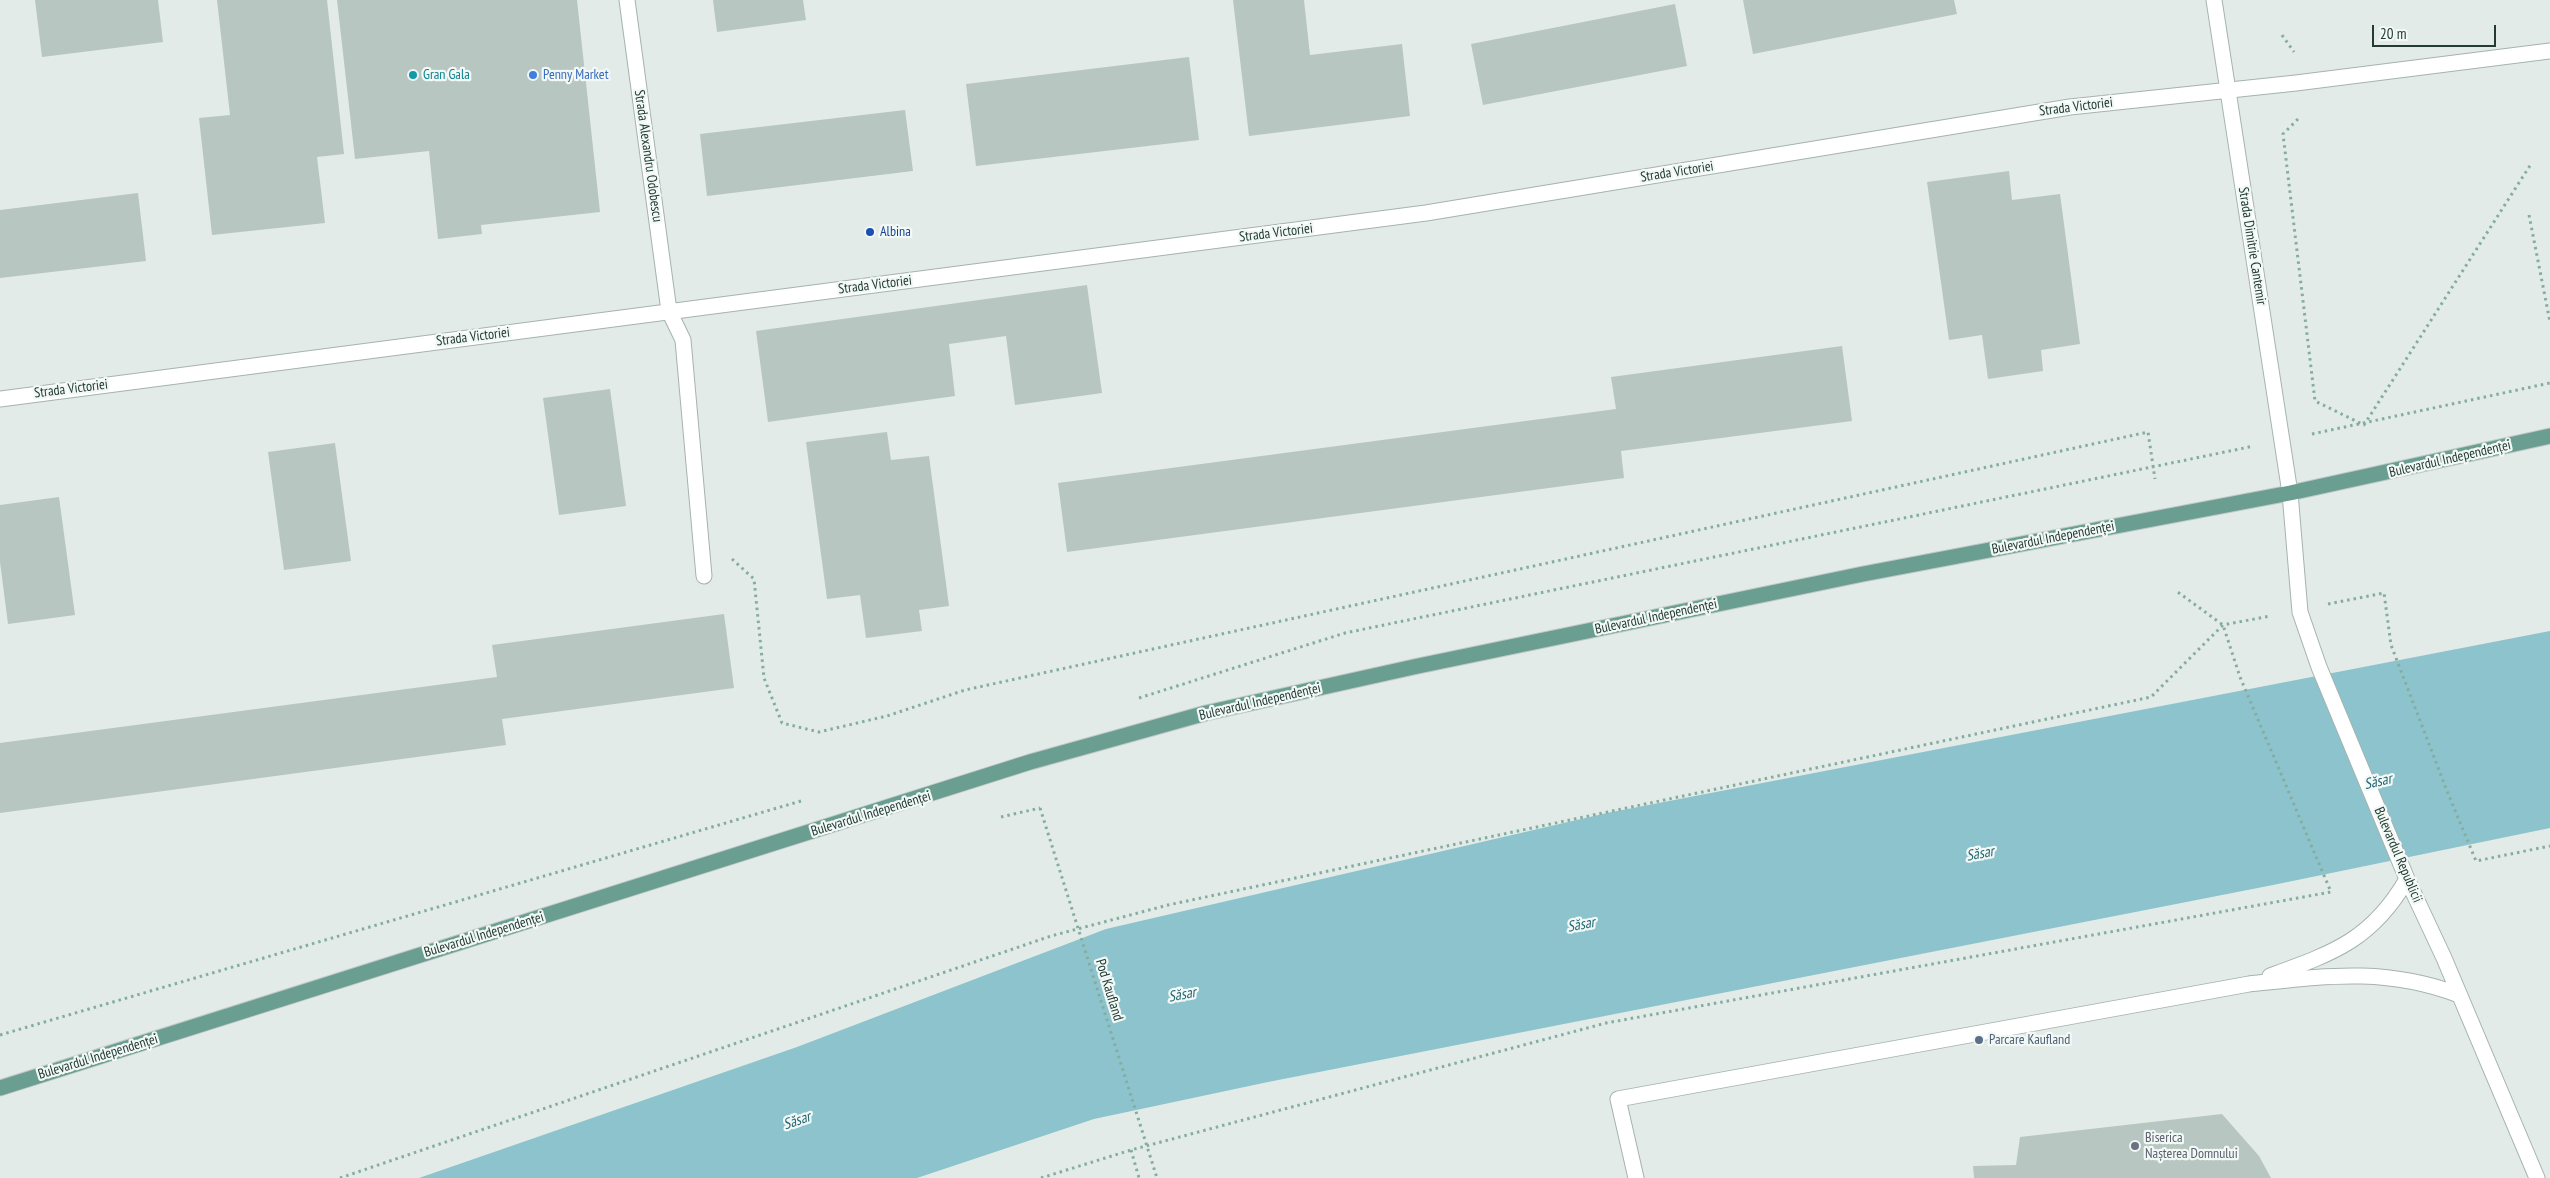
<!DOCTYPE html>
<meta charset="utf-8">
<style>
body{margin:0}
#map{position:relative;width:2550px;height:1178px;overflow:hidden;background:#e2ebe7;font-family:"PT Sans Narrow",sans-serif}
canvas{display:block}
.scale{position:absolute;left:2372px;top:25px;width:124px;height:22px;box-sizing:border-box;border:2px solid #233b34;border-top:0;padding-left:6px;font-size:15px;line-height:18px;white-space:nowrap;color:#233b34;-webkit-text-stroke:4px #f2f8f5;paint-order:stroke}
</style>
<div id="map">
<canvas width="2550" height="1178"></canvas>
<div class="scale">20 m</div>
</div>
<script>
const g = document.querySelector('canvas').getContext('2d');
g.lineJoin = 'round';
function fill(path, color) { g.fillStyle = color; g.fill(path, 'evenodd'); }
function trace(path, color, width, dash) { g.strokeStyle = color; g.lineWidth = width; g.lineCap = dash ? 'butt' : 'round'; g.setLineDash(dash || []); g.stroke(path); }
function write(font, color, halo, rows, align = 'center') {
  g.font = font + ' "PT Sans Narrow",sans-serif'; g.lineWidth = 4.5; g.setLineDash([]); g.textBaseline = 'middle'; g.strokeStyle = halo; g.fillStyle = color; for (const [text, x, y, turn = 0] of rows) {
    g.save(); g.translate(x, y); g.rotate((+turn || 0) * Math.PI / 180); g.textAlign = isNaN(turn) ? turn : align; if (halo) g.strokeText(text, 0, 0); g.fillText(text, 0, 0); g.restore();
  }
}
fill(new Path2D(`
 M 2550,631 L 2550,828 L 2273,885 L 1268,1082 L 1094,1119 L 917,1178 L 419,1178 L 797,1047 L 1106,929 L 1607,813 Z`), '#8dc3cc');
fill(new Path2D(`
 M 35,0 L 158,0 L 163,42 L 42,57 Z
 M 217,0 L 327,0 L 344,154 L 317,157 L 325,223 L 212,235 L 199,118 L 230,115 Z
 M 337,0 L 577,0 L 600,212 L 481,225 L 482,234 L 438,239 L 429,151 L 355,159 Z
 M 713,0 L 803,0 L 806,20 L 717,32 Z
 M 1233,0 L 1304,0 L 1310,55 L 1402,44 L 1410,116 L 1249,136 Z
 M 1743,0 L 1954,0 L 1957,14 L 1753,54 Z
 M 1675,4 L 1687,66 L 1483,105 L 1471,44 Z
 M 1189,57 L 1199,140 L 976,166 L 966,84 Z
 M 905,110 L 913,171 L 707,196 L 700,134 Z
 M 2009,171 L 2012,200 L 2060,194 L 2080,344 L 2041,350 L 2043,371 L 1988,379 L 1982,335 L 1949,340 L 1927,182 Z
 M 138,193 L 146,261 L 0,278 L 0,210 Z
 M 1087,285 L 1102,393 L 1015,405 L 1006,336 L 949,344 L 955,396 L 768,422 L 756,331 Z
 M 1842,346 L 1852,421 L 1621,451 L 1624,478 L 1067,552 L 1058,483 L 1616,409 L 1611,377 Z
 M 610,389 L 626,506 L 559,515 L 543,398 Z
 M 887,432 L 891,460 L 929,456 L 949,606 L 919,610 L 922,631 L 866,638 L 860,595 L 827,599 L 806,442 Z
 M 335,443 L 351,561 L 284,570 L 268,452 Z
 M 59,497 L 75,615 L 8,624 L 0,562 L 0,505 Z
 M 724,614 L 734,688 L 502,719 L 506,745 L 0,813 L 0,743 L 497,677 L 492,645 Z
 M 2222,1114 L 2259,1156 L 2271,1178 L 1974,1178 L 1973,1166 L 2016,1165 L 2020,1137 Z`), '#b7c6c0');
const minor = new Path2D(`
 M 627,0 L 669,311 L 683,340 L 704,576
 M 2214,0 L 2290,493 L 2300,612 L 2319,667 L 2407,879 L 2444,958 L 2537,1178
 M 0,399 L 1426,213 L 2070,107 L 2296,83 L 2550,51
 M 2270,976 C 2333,953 2372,940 2407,879
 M 1636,1178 L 1618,1099 L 2249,984 C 2326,976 2385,967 2459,995`);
const major = new Path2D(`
 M 0,1088 L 1030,762 L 1206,713 L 1418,666 L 1863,574 L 2290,493 L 2550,436`);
trace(minor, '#a5b3ae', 17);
trace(major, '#c1c8c6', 17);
trace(new Path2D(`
 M 2282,35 L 2294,52
 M 2298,119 L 2283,134 L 2315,401 L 2364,425 L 2531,164
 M 2529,215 L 2550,322
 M 2312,434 L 2550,383
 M 732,559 L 754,579 L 764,678 L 782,723 L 819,732 L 887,716 L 965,690 L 2148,432 L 2155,479
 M 2328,604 L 2384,593 L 2391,645 L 2447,791 L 2476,861 L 2550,846
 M 1139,698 L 1345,633 L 2254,446
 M 1001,817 L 1040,808
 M 0,1035 L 801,801
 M 1131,1150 L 1139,1178
 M 340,1178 L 1051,936 L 1168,905 L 2151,697 L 2223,625 L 2270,616
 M 1041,1178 L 1131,1150 L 1606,1023 L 2331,892 L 2240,677 L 2223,625 L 2175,590`), '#84ada0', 3, [2.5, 4]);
trace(minor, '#fff', 15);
trace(major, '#699e90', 15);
trace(new Path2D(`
 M 1040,808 L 1157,1178`), '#84ada0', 3, [2.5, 4]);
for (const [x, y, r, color] of [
 [413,75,5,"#0f9aa8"],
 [533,75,5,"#3f7fe0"],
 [870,232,5,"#1a4fb4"],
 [1979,1040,5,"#5c6f8a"],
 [2135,1146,5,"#6b7280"]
]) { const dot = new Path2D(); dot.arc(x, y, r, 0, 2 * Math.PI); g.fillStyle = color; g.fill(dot); trace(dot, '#f2f8f5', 2); }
write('14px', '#0d838f', '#f2f8f5', [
 ["Gran Gala",423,75]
], 'left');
write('14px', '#366cbe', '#f2f8f5', [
 ["Penny Market",543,75]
], 'left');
write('14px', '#233b34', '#f2f8f5', [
 ["Strada Victoriei",2076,107,-7],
 ["Strada Alexandru Odobescu",648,156,82],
 ["Strada Victoriei",1677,172,-9],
 ["Strada Victoriei",1276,233,-7],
 ["Strada Dimitrie Cantemir",2252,246,81],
 ["Strada Victoriei",875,285,-7],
 ["Strada Victoriei",473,337,-7],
 ["Strada Victoriei",71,389,-7],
 ["Bulevardul Independenței",2450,459,-13],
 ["Bulevardul Independenței",2053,538,-11],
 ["Bulevardul Independenței",1656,617,-12],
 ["Bulevardul Independenței",1260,702,-13],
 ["Bulevardul Independenței",871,814,-17],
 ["Bulevardul Republicii",2398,855,67],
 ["Bulevardul Independenței",484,935,-17],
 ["Pod Kaufland",1109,990,73],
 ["Bulevardul Independenței",98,1057,-17]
]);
write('14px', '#164399', '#f2f8f5', [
 ["Albina",880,232]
], 'left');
write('14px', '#4e5e75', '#f2f8f5', [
 ["Parcare Kaufland",1989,1040]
], 'left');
write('14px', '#5b616d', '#f2f8f5', [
 ["Biserica",2145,1138],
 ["Nașterea Domnului",2145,1154]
], 'left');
write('italic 15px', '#216573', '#f2f8f5', [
 ["Săsar",2378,782,-13],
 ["Săsar",1980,854,-10],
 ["Săsar",1581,925,-10],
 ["Săsar",1182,995,-10],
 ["Săsar",797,1121,-19]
]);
</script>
